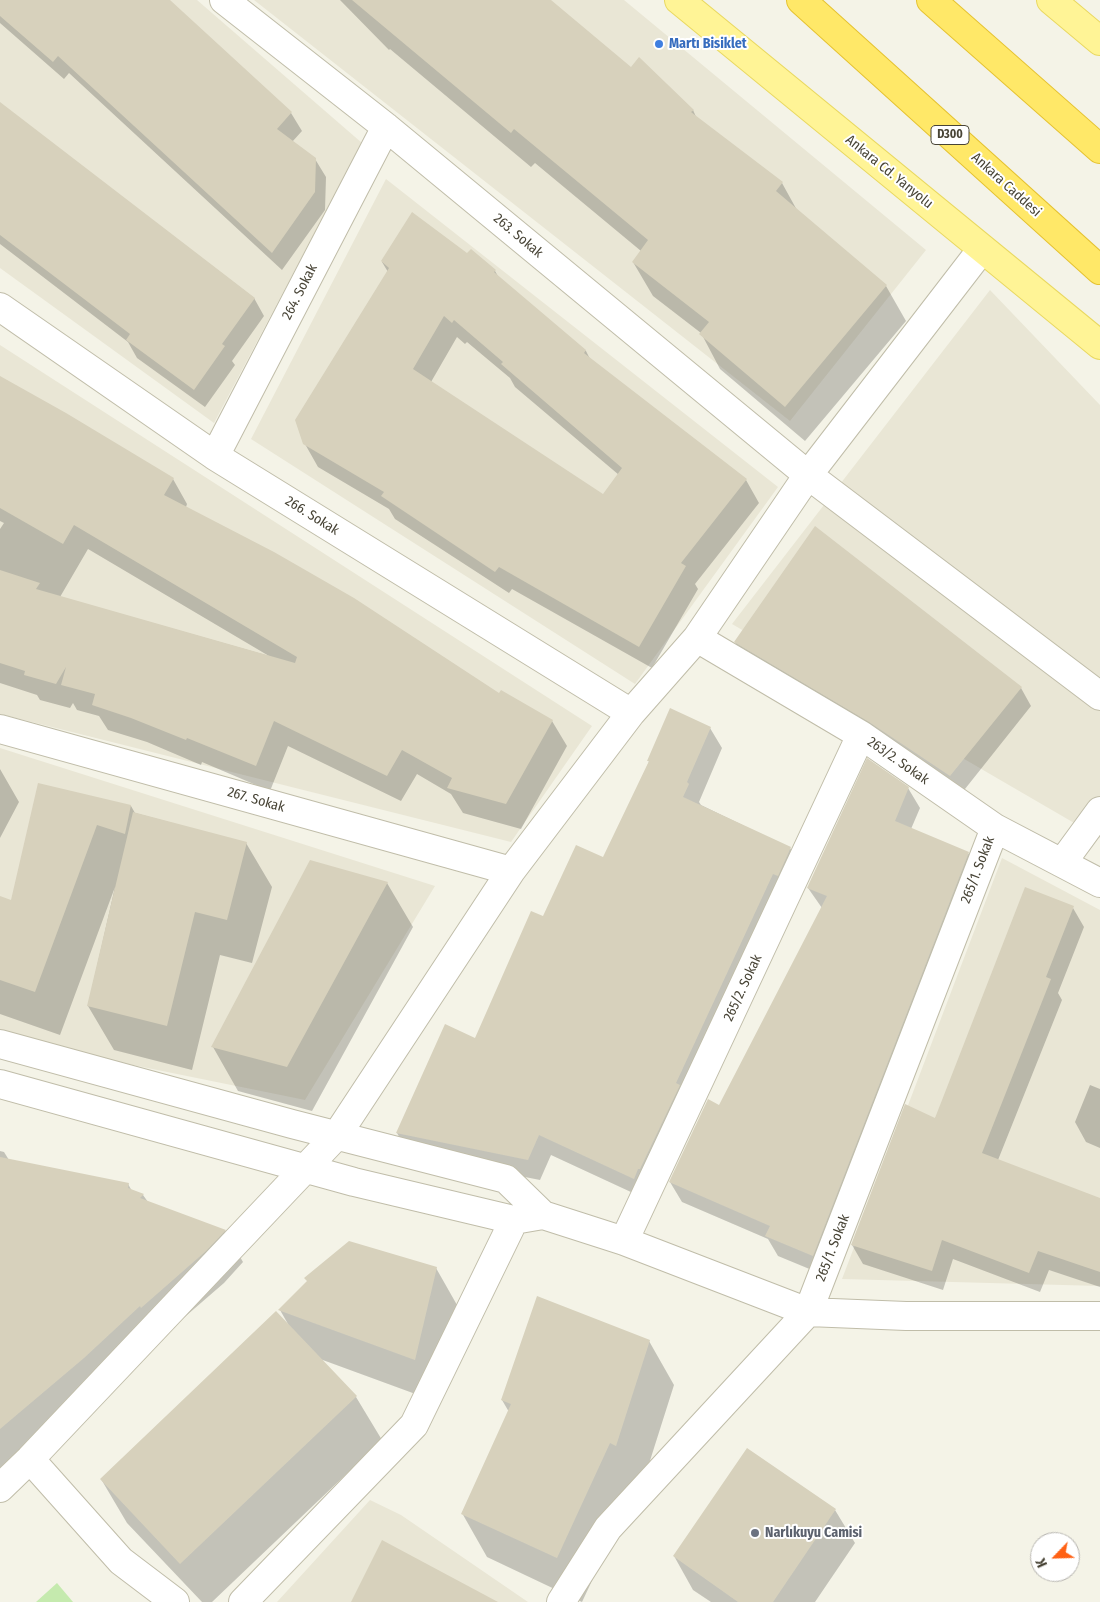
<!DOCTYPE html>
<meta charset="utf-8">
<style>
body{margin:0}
#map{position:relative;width:1100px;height:1602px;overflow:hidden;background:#f4f3e7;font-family:"Fira Sans Condensed",sans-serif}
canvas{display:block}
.north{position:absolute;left:1030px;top:1532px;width:50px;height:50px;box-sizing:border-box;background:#fff;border:1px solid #b6b4af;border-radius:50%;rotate:246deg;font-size:14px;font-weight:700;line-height:20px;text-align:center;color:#484436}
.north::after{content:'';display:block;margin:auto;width:18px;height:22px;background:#ff6114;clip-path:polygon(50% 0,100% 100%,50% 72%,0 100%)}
</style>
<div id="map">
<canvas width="1100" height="1602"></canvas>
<div class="north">K</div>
</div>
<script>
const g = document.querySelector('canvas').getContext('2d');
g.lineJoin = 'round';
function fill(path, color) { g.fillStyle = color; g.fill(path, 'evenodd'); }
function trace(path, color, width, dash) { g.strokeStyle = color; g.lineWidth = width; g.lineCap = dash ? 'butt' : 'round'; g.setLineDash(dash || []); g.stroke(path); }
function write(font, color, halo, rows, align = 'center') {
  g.font = font + ' "Fira Sans Condensed",sans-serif'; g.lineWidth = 4; g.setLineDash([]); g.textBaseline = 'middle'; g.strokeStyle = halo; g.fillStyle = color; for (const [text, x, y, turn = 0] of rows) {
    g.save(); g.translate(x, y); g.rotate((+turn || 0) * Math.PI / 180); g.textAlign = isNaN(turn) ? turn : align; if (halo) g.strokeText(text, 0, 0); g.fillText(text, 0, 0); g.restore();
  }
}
fill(new Path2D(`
 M 0,0 L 197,0 L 362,143 L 214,423 L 0,268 Z
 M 254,0 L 624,0 L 926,250 L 790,421 Z
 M 386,179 L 778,487 L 635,684 L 251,439 Z
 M 990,290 L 1100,405 L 1100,838 L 732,624 Z
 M 0,345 L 592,726 L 511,842 L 0,714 Z
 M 0,748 L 435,886 L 305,1100 L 0,1038 Z
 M 1002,858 L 1100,910 L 1100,1286 L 842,1279 Z
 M 370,1500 L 401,1515 L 528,1602 L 277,1602 Z`), '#e9e6d5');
fill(new Path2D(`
 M 57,1583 L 73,1602 L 36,1602 Z`), '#c5eaae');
fill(new Path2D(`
 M 0,0 L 168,0 L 291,113 L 302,131 L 292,142 L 315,159 L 326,177 L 325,210 L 282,270 L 69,73 L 64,79 L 0,23 Z
 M 340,0 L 549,0 L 631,69 L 693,110 L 697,119 L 782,183 L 798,212 L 886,286 L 906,321 L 805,441 L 720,369 L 701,333 L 653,296 L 633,262 L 641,251 L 535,163 L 531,167 L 390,49 L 389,50 Z
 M 0,104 L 254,298 L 264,316 L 232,361 L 235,365 L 205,407 L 137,358 L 128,342 L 0,244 Z
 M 468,254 L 495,271 L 499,278 L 586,351 L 590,359 L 746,480 L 759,503 L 695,584 L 698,589 L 652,668 L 512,589 L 509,593 L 395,519 L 389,509 L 318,467 L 305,444 L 388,272 L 382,262 ZM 457,337 L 465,344 L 467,342 L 510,378 L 515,387 L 619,475 L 603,496 L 431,382 Z
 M 0,377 L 173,479 L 187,504 L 186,507 L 500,695 L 552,721 L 567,746 L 521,829 L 463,813 L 451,794 L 417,774 L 401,801 L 288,746 L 270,791 L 202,762 L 201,765 L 147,742 L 108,730 L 99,716 L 77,710 L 73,703 L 70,708 L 40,700 L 37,695 L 0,683 L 0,529 L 4,523 L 0,521 ZM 88,549 L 269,656 L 60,597 Z
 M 735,642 L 1021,688 L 1031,706 L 961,794 L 746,660 Z
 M 710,728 L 722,748 L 699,802 L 701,805 L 790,848 L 802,869 L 646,1199 L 551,1155 L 540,1180 L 409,1154 L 397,1133 L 446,1026 L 475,1039 L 543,918 L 604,859 L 649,762 L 648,760 Z
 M 0,769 L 19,802 L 0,838 Z
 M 39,784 L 131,806 L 135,813 L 246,843 L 272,887 L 252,963 L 220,955 L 192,1070 L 114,1050 L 88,1006 L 115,887 L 60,1035 L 0,1014 L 0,897 L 12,902 Z
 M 908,788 L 920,808 L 911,829 L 968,853 L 980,873 L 824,1275 L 778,1256 L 768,1239 L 682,1202 L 670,1182 L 720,1106 L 822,908 L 808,888 Z
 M 311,862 L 387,883 L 413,927 L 312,1111 L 238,1091 L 213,1047 Z
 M 1073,908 L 1084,927 L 1058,993 L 1062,1000 L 998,1160 L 1100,1199 L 1100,1287 L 1049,1270 L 1040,1292 L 953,1259 L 943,1290 L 863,1264 L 852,1245 Z
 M 1090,1085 L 1100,1089 L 1100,1148 L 1086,1142 L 1075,1122 Z
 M 0,1151 L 4,1152 L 9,1160 L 128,1184 L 132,1191 L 143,1195 L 148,1202 L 225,1231 L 243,1262 L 224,1283 L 32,1449 L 0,1495 Z
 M 436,1268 L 461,1312 L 440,1403 L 320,1359 L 356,1397 L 382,1440 L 212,1602 L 202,1602 L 127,1523 L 101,1479 L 288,1324 L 280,1310 Z
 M 649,1341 L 674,1385 L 641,1489 L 636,1487 L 582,1602 L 487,1557 L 462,1513 L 509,1412 L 502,1400 Z
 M 835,1510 L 855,1543 L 815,1602 L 711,1602 L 693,1590 L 674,1556 Z`), '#0003');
fill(new Path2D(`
 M 0,0 L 170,0 L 292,112 L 277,129 L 316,158 L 315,192 L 272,253 L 58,56 L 53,62 L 0,16 Z
 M 352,0 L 551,0 L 631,67 L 639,57 L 694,110 L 691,112 L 783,182 L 776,191 L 887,285 L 785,407 L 699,334 L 709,322 L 632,262 L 648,240 L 514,129 L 511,133 Z
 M 0,102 L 255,298 L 222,344 L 225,346 L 194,390 L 126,340 L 130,334 L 0,235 Z
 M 412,212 L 467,253 L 471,249 L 496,270 L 494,272 L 586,350 L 584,353 L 747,479 L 681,563 L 686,566 L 639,647 L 499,567 L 495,572 L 381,496 L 384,492 L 303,444 L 295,420 L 389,268 L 381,261 ZM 444,316 L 452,323 L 454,320 L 503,362 L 501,364 L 622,468 L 603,494 L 413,369 Z
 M 0,376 L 66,413 L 174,478 L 164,495 L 274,552 L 354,598 L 499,693 L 501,690 L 553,720 L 506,804 L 447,788 L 452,778 L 402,750 L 387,776 L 274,721 L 256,766 L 187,738 L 186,740 L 131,718 L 92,705 L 95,694 L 61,685 L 66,667 L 56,684 L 24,675 L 25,671 L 0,663 L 0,570 L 40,583 L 36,589 L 295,663 L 297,657 L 74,525 L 63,544 L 0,508 Z
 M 815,526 L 1022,687 L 950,776 L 869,722 L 734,642 Z
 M 670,708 L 711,727 L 687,782 L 689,784 L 683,797 L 791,847 L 778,876 L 773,874 L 676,1083 L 680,1085 L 640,1169 L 638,1169 L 634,1179 L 539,1135 L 528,1160 L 396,1133 L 445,1024 L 475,1038 L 531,911 L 543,916 L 576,845 L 603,857 L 649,761 L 647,761 Z
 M 867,758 L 909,787 L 895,821 L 969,852 L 813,1256 L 765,1236 L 770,1226 L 669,1182 L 708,1099 L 719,1105 L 827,896 L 807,888 Z
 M 38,783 L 131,805 L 125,834 L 97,825 L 35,992 L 0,980 L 0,896 L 11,900 Z
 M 133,812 L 247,842 L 227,920 L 195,912 L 167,1026 L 87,1006 Z
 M 310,860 L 388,882 L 287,1067 L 211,1047 Z
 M 1025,887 L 1074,906 L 1046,977 L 1051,979 L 982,1153 L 1100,1198 L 1100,1272 L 1038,1251 L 1029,1273 L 942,1240 L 932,1271 L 851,1245 L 905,1104 L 935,1118 Z
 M 0,1157 L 129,1183 L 128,1188 L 144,1194 L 140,1198 L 226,1230 L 206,1251 L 141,1308 L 140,1306 L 84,1358 L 0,1429 Z
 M 349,1241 L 437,1267 L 415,1360 L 278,1310 L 307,1281 L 304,1278 Z
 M 537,1296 L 650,1340 L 616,1446 L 610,1443 L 557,1558 L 461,1514 L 511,1404 L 501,1400 Z
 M 276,1311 L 357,1396 L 180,1564 L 100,1479 Z
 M 747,1448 L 836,1509 L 773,1602 L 738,1602 L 673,1556 Z
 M 382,1540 L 498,1602 L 351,1602 Z`), '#d7d1bc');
const minor = new Path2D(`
 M 224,0 L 386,127 L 808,475 L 1100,696
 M 0,307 L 215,456 L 631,713
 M 215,456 L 386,127
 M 697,638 L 861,735 L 995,828 L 1100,883
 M 0,729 L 511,871
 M 1062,863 L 1100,811
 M 0,1044 L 292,1124 L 506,1179 L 543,1215
 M 0,1084 L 354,1182 L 514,1220 L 543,1215 L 624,1241 L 808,1312 L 906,1316 L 1100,1316
 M 624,1241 L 861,735
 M 30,1459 L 121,1561 L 175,1602
 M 0,1488 L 30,1459 L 337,1135 L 511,871 L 631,713 L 697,638 L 808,475 L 982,249
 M 243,1602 L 414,1425 L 514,1220
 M 561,1602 L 608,1528 L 808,1312 L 995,828`);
const major = new Path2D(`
 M 679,0 L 1100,345
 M 1051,0 L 1100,41`);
const highway = new Path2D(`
 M 801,0 L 1100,270
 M 931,0 L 1100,149`);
trace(minor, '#c0bda9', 30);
trace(major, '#e9d860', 30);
trace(highway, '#e5c231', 30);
trace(minor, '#fff', 28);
trace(major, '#fff496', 28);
trace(highway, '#ffe868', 28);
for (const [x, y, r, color] of [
 [659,44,5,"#3f7fe0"],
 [755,1533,5,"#6b7280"]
]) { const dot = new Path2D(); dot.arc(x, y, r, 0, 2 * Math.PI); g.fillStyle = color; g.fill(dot); trace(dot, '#fff', 2); }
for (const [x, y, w] of [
 [950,135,38]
]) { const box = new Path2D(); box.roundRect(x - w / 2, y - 9.5, w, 19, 4); g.fillStyle = '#fff'; g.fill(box); trace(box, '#484436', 1); }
write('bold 12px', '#484436', null, [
 ["D300",950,135]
]);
write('bold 14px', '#366cbe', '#fff', [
 ["Martı Bisiklet",669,44]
], 'left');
write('14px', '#484436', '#fff', [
 ["Ankara Cd. Yanyolu",889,172,39],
 ["Ankara Caddesi",1006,185,42],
 ["263. Sokak",518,236,40],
 ["264. Sokak",300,292,-63],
 ["266. Sokak",312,516,32],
 ["263/2. Sokak",898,761,35],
 ["267. Sokak",256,800,16],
 ["265/1. Sokak",978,870,-69],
 ["265/2. Sokak",743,988,-65],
 ["265/1. Sokak",833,1248,-69]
]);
write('bold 14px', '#5b616d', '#fff', [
 ["Narlıkuyu Camisi",765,1533]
], 'left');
</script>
